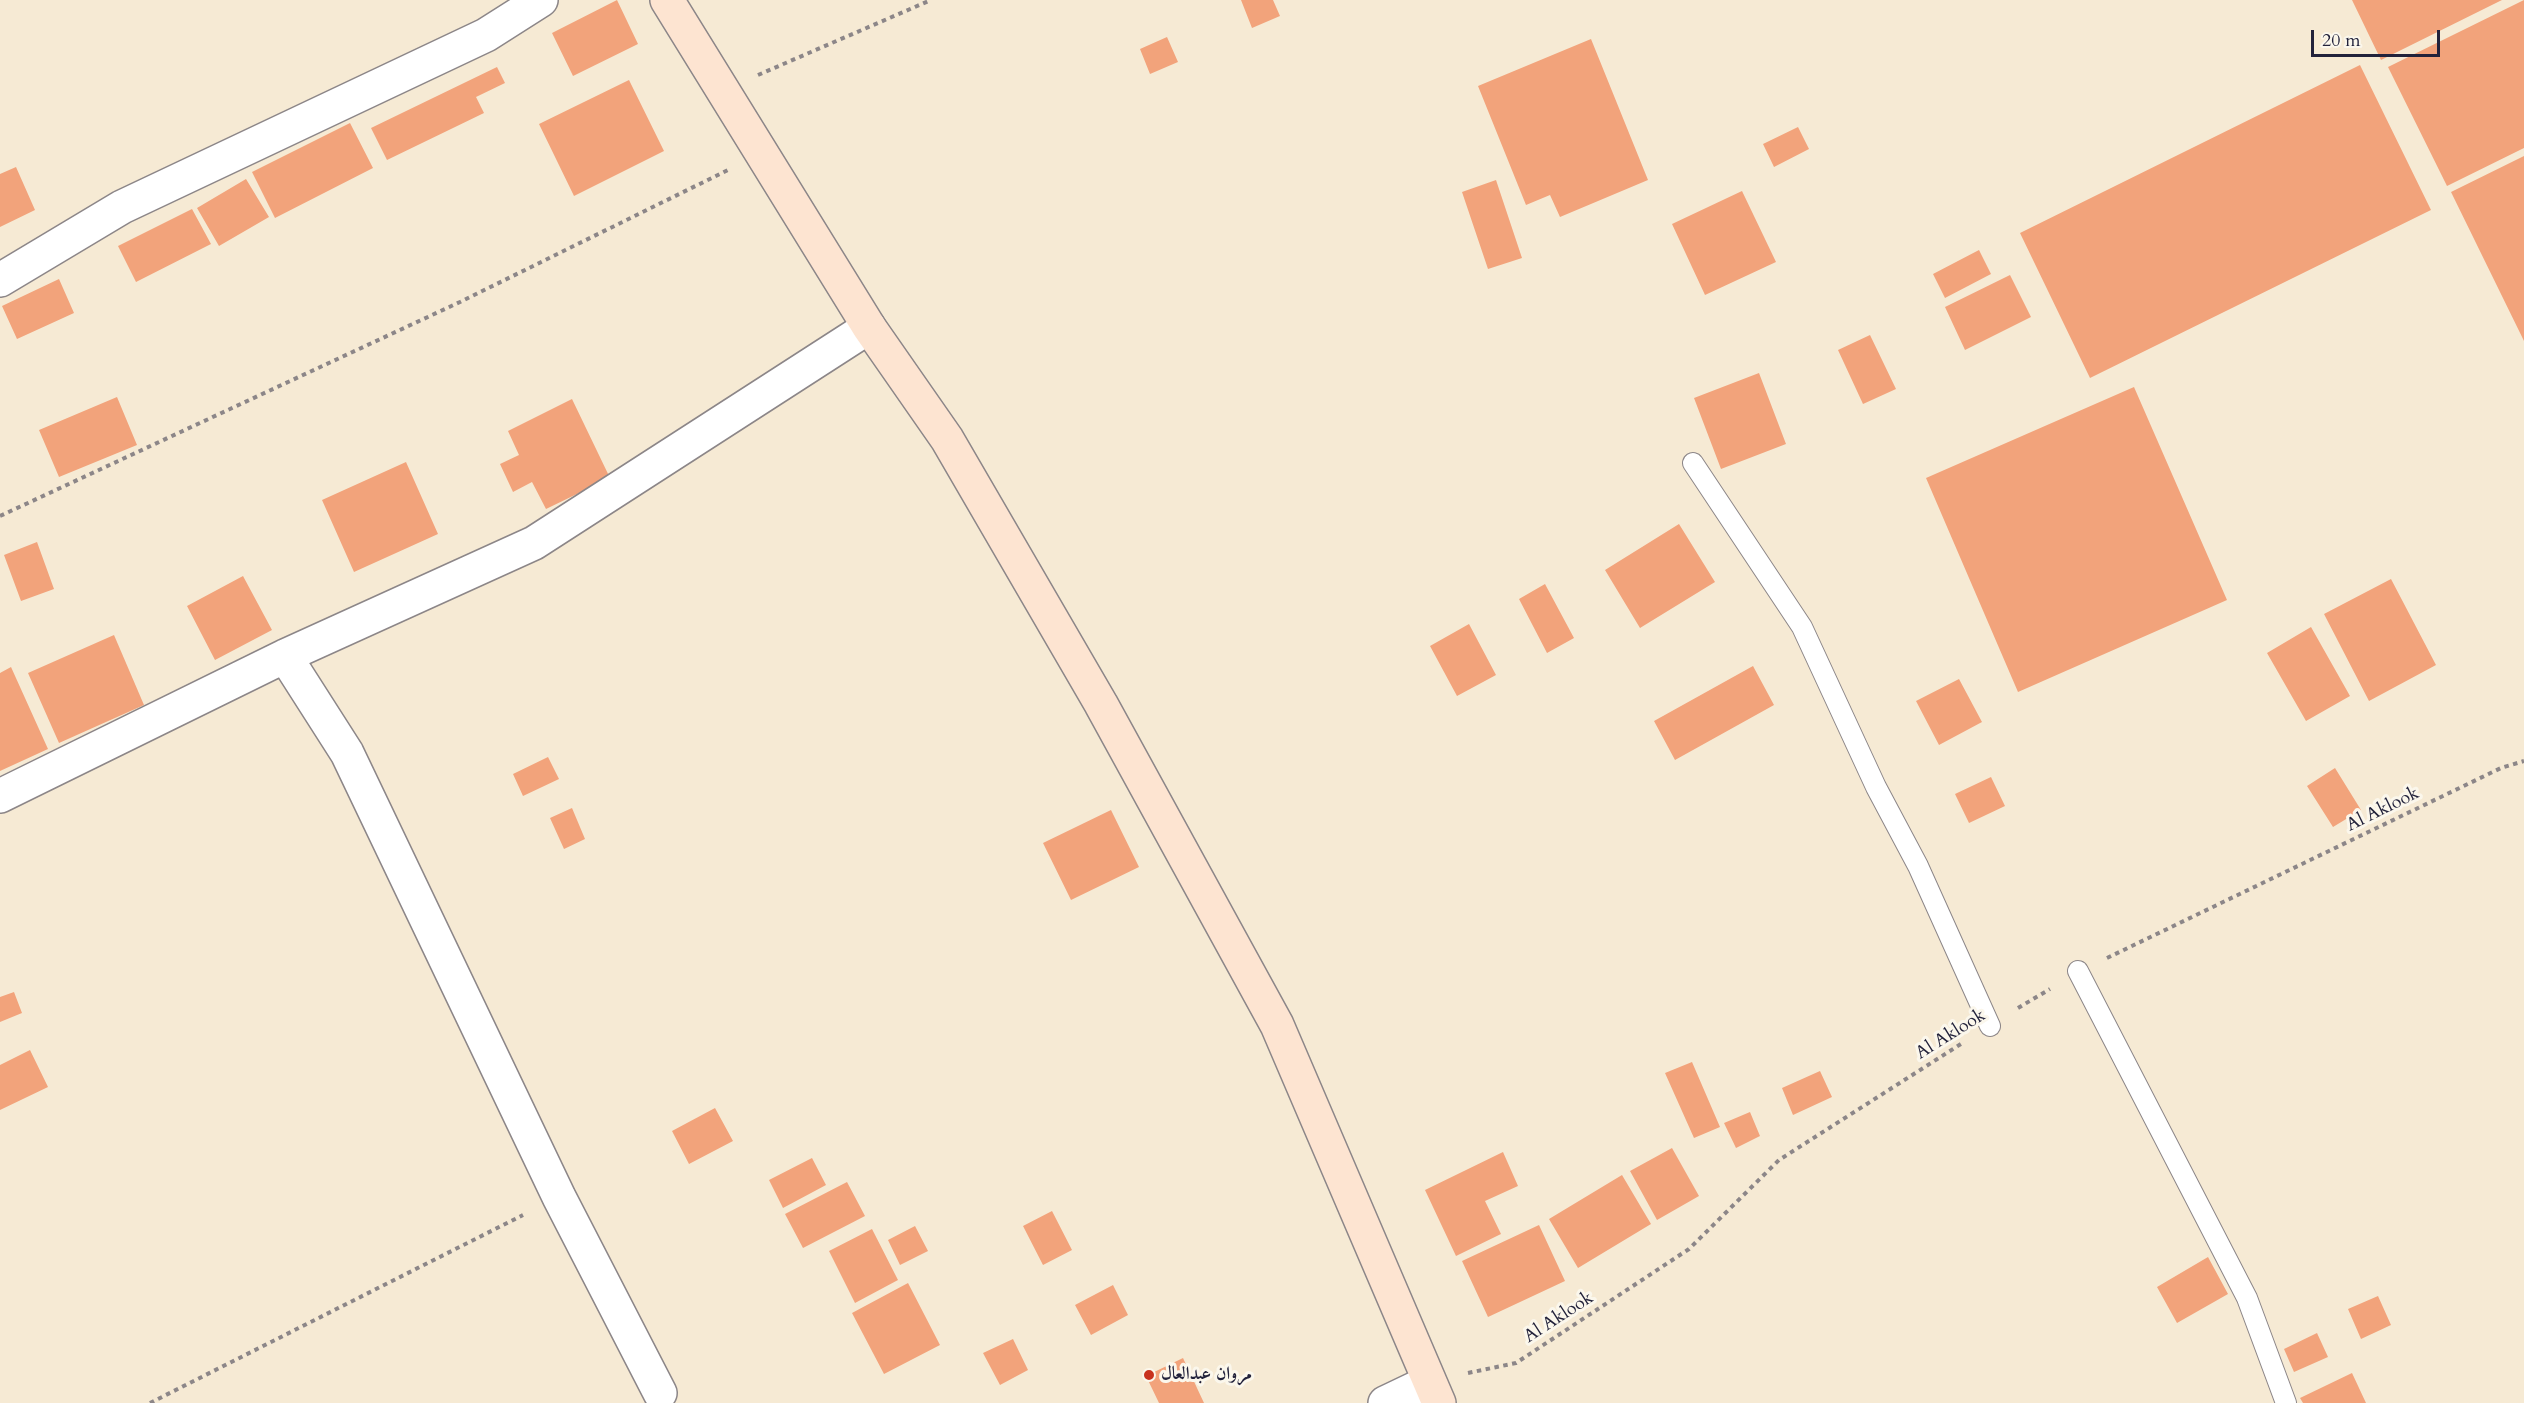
<!DOCTYPE html>
<meta charset="utf-8">
<style>
body{margin:0}
#map{position:relative;width:2524px;height:1403px;overflow:hidden;background:#f6ead4;font-family:Cardo,serif}
canvas{display:block}
.scale{position:absolute;left:2311px;top:30px;width:129px;height:27px;box-sizing:border-box;border:3px solid #22223b;border-top:0;padding-left:8px;font-size:18px;line-height:21px;white-space:nowrap;color:#22223b;-webkit-text-stroke:4px #fbf7ec;paint-order:stroke}
</style>
<div id="map">
<canvas width="2524" height="1403"></canvas>
<div class="scale">20 m</div>
</div>
<script>
const g = document.querySelector('canvas').getContext('2d');
g.lineJoin = 'round';
function fill(path, color) { g.fillStyle = color; g.fill(path, 'evenodd'); }
function trace(path, color, width, dash) { g.strokeStyle = color; g.lineWidth = width; g.lineCap = dash ? 'butt' : 'round'; g.setLineDash(dash || []); g.stroke(path); }
function write(font, color, halo, rows, align = 'center') {
  g.font = font + ' Cardo,Amiri,serif'; g.lineWidth = 6; g.setLineDash([]); g.textBaseline = 'middle'; g.strokeStyle = halo; g.fillStyle = color; for (const [text, x, y, turn = 0] of rows) {
    g.save(); g.translate(x, y); g.rotate((+turn || 0) * Math.PI / 180); g.textAlign = isNaN(turn) ? turn : align; if (halo) g.strokeText(text, 0, 0); g.fillText(text, 0, 0); g.restore();
  }
}
fill(new Path2D(`
 M 617,0 L 638,44 L 573,76 L 552,33 Z
 M 1241,0 L 1273,0 L 1280,16 L 1252,28 Z
 M 2352,0 L 2502,0 L 2381,60 Z
 M 2524,0 L 2524,148 L 2447,186 L 2388,67 Z
 M 1167,37 L 1178,62 L 1150,74 L 1140,49 Z
 M 1591,39 L 1648,180 L 1560,217 L 1550,195 L 1526,205 L 1478,86 Z
 M 2360,65 L 2431,210 L 2090,378 L 2020,233 Z
 M 497,67 L 505,83 L 476,97 L 484,113 L 387,160 L 371,128 Z
 M 629,80 L 664,151 L 574,196 L 539,124 Z
 M 350,123 L 373,168 L 275,218 L 252,172 Z
 M 1798,127 L 1809,149 L 1774,167 L 1763,144 Z
 M 2524,156 L 2524,341 L 2451,192 Z
 M 16,167 L 35,210 L 0,227 L 0,174 Z
 M 246,179 L 269,217 L 219,246 L 197,208 Z
 M 1496,180 L 1522,258 L 1488,269 L 1462,192 Z
 M 1742,191 L 1776,262 L 1705,295 L 1672,224 Z
 M 192,209 L 211,244 L 136,282 L 118,246 Z
 M 1979,250 L 1991,274 L 1945,298 L 1933,274 Z
 M 2010,275 L 2031,317 L 1965,350 L 1945,307 Z
 M 59,279 L 74,313 L 17,339 L 2,306 Z
 M 1870,335 L 1896,389 L 1863,404 L 1838,350 Z
 M 1759,373 L 1786,444 L 1721,469 L 1694,398 Z
 M 2134,387 L 2227,600 L 2018,692 L 1926,478 Z
 M 117,397 L 137,445 L 59,477 L 39,430 Z
 M 572,399 L 610,478 L 546,509 L 532,482 L 513,492 L 500,464 L 519,455 L 508,431 Z
 M 406,462 L 438,534 L 354,572 L 322,500 Z
 M 1679,524 L 1715,582 L 1640,628 L 1605,570 Z
 M 37,542 L 54,589 L 21,601 L 4,555 Z
 M 243,576 L 272,630 L 215,660 L 187,606 Z
 M 2391,579 L 2436,665 L 2369,701 L 2324,614 Z
 M 1545,584 L 1574,638 L 1547,653 L 1519,599 Z
 M 1469,624 L 1496,675 L 1457,696 L 1430,646 Z
 M 2311,627 L 2350,696 L 2306,721 L 2267,653 Z
 M 114,635 L 144,705 L 59,743 L 28,673 Z
 M 1753,666 L 1774,705 L 1675,760 L 1654,721 Z
 M 11,667 L 48,749 L 0,771 L 0,673 Z
 M 1959,679 L 1982,722 L 1939,745 L 1916,701 Z
 M 548,757 L 559,779 L 523,796 L 513,774 Z
 M 2335,768 L 2361,810 L 2333,827 L 2307,786 Z
 M 1991,777 L 2005,806 L 1969,823 L 1955,794 Z
 M 572,808 L 585,839 L 564,849 L 550,818 Z
 M 1111,810 L 1139,867 L 1071,900 L 1043,843 Z
 M 14,992 L 22,1013 L 0,1022 L 0,997 Z
 M 30,1050 L 48,1087 L 0,1110 L 0,1065 Z
 M 1692,1062 L 1720,1127 L 1694,1138 L 1665,1073 Z
 M 1820,1071 L 1832,1097 L 1793,1115 L 1782,1088 Z
 M 715,1108 L 733,1141 L 689,1164 L 672,1131 Z
 M 1750,1112 L 1760,1136 L 1736,1148 L 1724,1123 Z
 M 1672,1148 L 1699,1196 L 1657,1220 L 1630,1171 Z
 M 1503,1152 L 1518,1186 L 1485,1201 L 1501,1234 L 1456,1256 L 1425,1190 Z
 M 812,1158 L 826,1185 L 783,1208 L 769,1180 Z
 M 1622,1175 L 1651,1224 L 1578,1268 L 1549,1219 Z
 M 847,1182 L 865,1216 L 803,1248 L 785,1214 Z
 M 1052,1211 L 1072,1250 L 1043,1265 L 1023,1226 Z
 M 1539,1225 L 1565,1281 L 1488,1317 L 1462,1261 Z
 M 915,1226 L 928,1251 L 900,1265 L 888,1240 Z
 M 872,1229 L 898,1280 L 855,1303 L 829,1251 Z
 M 2208,1257 L 2228,1294 L 2177,1323 L 2157,1287 Z
 M 908,1283 L 940,1345 L 884,1374 L 852,1313 Z
 M 1113,1285 L 1128,1315 L 1091,1335 L 1075,1305 Z
 M 2378,1296 L 2391,1325 L 2361,1339 L 2348,1309 Z
 M 2317,1333 L 2328,1357 L 2294,1372 L 2284,1349 Z
 M 1013,1339 L 1028,1370 L 1000,1385 L 983,1353 Z
 M 1183,1358 L 1204,1403 L 1159,1403 L 1146,1376 Z
 M 2352,1373 L 2366,1403 L 2303,1403 L 2300,1398 Z`), '#f2a37b');
const lane = new Path2D(`
 M 1693,463 L 1802,627 L 1876,787 L 1918,866 L 1990,1026
 M 2078,971 L 2247,1298 L 2286,1403`);
const street = new Path2D(`
 M 0,280 L 122,207 L 486,35 L 541,0
 M 285,656 L 347,753 L 559,1197 L 660,1393
 M 0,796 L 285,656 L 534,543 L 869,327
 M 1385,1403 L 1429,1382`);
const secondary = new Path2D(`
 M 667,0 L 869,327 L 947,439 L 1101,704 L 1277,1025 L 1439,1403`);
trace(lane, '#8c8688', 22);
trace(street, '#8c8688', 36);
trace(secondary, '#8c8688', 36);
trace(new Path2D(`
 M 758,75 L 931,0
 M 0,516 L 460,302 L 728,170
 M 2107,958 L 2501,768 L 2524,761
 M 2018,1008 L 2050,989
 M 1468,1373 L 1516,1363 L 1689,1249 L 1779,1160 L 1964,1042
 M 150,1403 L 523,1215`), '#8c8688', 4, [4.5, 4.5]);
trace(lane, '#fff', 20);
trace(street, '#fff', 33);
trace(secondary, '#fde4d1', 33);
for (const [x, y, r, color] of [
 [1149,1375,6,"#c8321e"]
]) { const dot = new Path2D(); dot.arc(x, y, r, 0, 2 * Math.PI); g.fillStyle = color; g.fill(dot); trace(dot, '#fbf7ec', 2); }
write('18px', '#22223b', '#fbf7ec', [
 ["Al Aklook",2383,810,-26],
 ["Al Aklook",1951,1035,-32],
 ["Al Aklook",1559,1318,-33]
]);
write('bold 18px', '#22223b', '#fbf7ec', [
 ["مروان عبدالعال",1161,1375]
], 'left');
</script>
